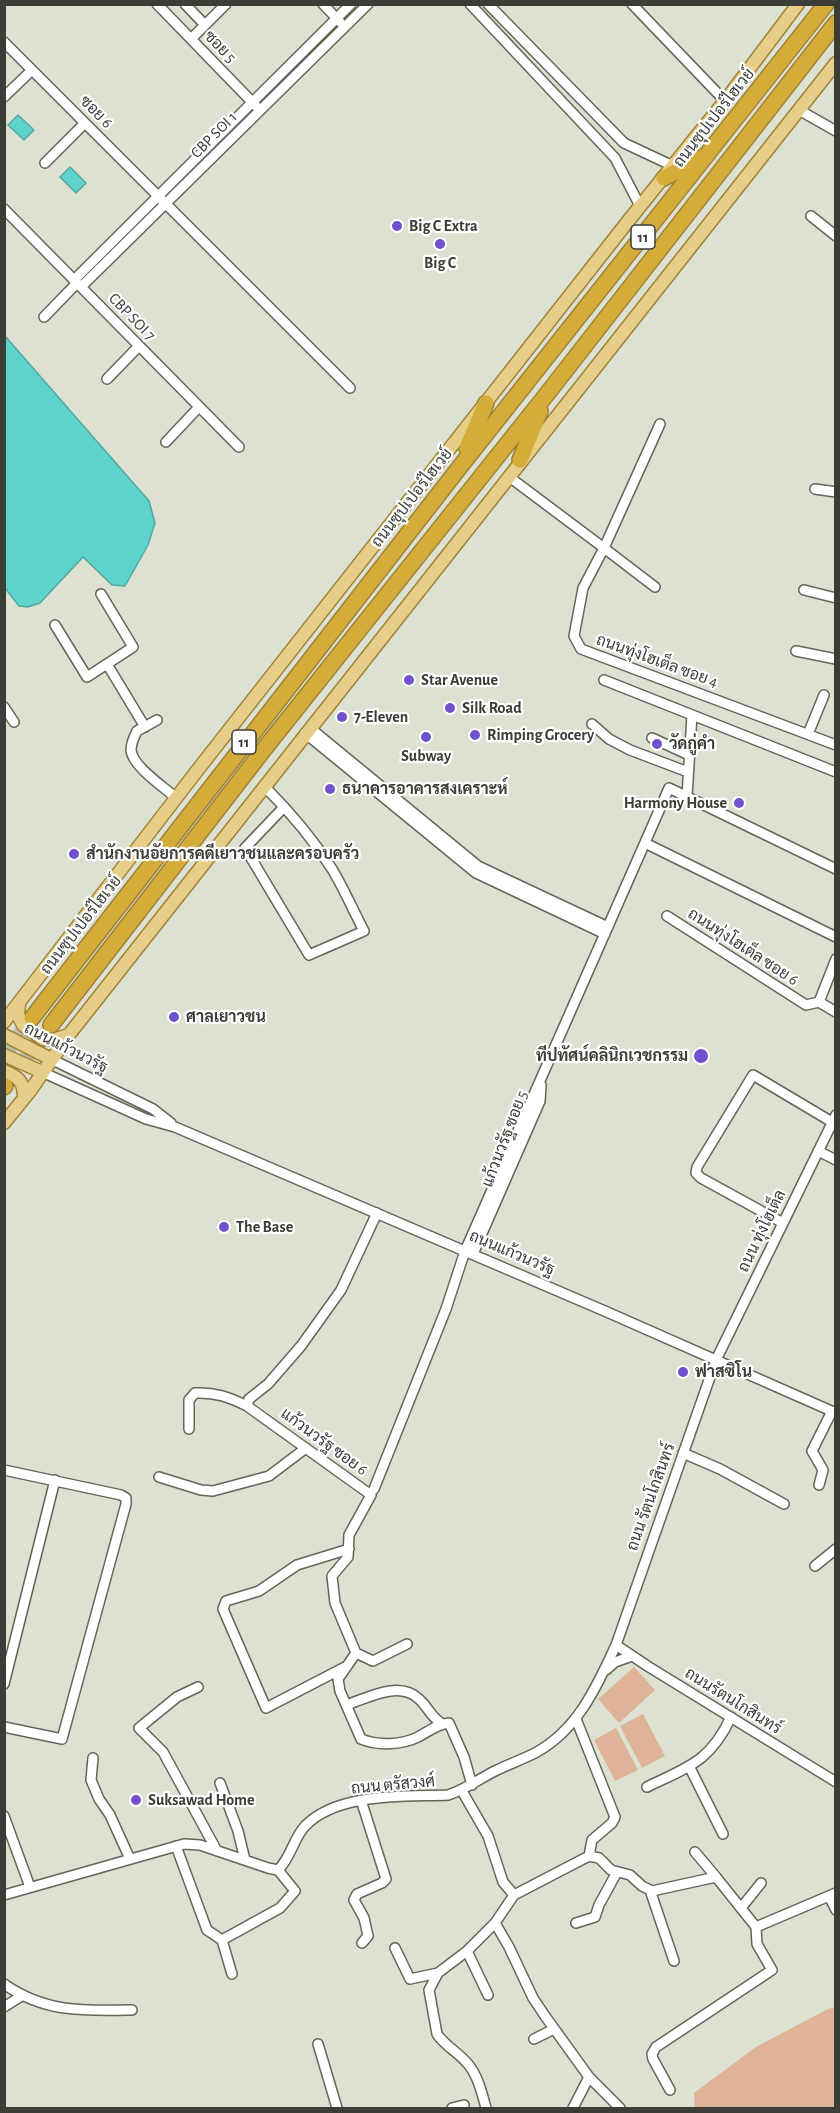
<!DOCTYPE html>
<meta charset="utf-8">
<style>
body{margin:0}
#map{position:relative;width:840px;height:2113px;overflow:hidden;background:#dce1d1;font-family:"Alegreya Sans",sans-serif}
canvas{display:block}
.frame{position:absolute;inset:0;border:6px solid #3b3d37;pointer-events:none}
</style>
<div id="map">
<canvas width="840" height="2113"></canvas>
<div class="frame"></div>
</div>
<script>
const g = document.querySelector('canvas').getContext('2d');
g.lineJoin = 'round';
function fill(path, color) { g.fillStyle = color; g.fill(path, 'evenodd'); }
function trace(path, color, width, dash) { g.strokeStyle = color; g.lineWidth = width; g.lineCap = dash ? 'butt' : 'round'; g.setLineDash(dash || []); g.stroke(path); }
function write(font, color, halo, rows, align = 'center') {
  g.font = font + ' "Alegreya Sans",Sarabun,sans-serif'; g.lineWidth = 4.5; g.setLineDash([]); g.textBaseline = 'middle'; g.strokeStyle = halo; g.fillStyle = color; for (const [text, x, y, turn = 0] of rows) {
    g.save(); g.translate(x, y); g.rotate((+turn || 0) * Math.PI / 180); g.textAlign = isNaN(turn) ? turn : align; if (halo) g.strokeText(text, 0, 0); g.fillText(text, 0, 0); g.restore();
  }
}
fill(new Path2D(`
 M 634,1667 L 655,1690 L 619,1723 L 598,1699 Z
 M 643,1714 L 665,1756 L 642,1768 L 620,1726 Z
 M 616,1728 L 638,1770 L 615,1781 L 594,1740 Z
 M 835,2007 L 835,2108 L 695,2108 L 694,2093 L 756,2047 L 826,2010 Z`), '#dfb397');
const water = new Path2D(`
 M 18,115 L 34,130 L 24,140 L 8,125 Z
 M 70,167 L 86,183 L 76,193 L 60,177 Z
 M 5,336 L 149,501 L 155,523 L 148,545 L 125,586 L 112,585 L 83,557 L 40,603 L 28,607 L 19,606 L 5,588 Z`);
fill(water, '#5ed3cb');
trace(water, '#54a69f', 1.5);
trace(new Path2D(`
 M 4,1055 L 32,1018
 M 6,1085 L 51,1025`), '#bcc0b2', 15, [15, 8]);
const minor = new Path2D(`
 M 157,4 L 256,106
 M 185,4 L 205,25
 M 323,4 L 340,22
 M 470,4 L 615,158 L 640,206
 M 488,4 L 624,143 L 673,166
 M 632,4 L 725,101
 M 191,39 L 226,4
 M 4,42 L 350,388
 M 4,97 L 32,70
 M 799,110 L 836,131
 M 45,163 L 85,123
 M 4,209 L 239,447
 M 811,216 L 836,236
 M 74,280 L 351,4
 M 81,287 L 368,4
 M 44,317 L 77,283
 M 107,379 L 139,346
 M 166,442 L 199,407
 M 508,476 L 604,548 L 583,588 L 574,636 L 581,649 L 836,745
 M 815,489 L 836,492
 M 655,587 L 604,548 L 660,424
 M 804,590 L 836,598
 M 55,625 L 87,677 L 133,647 L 101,594
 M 796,651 L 836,659
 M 107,664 L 145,727
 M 604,680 L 836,772
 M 4,707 L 14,722
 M 157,720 L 137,731 C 134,737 131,743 131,750 C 132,766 164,787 176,798
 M 592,724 L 609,739 L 630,750 L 688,772
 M 310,728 L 478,866 L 608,927
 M 305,733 L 476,873 L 605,934
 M 808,734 L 824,695
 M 652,738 L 689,755
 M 265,787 C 290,812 313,839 332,869 C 344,889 353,910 364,931 L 309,955 L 245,848 L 284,807
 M 687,797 L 692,715
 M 645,843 L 836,937
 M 667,916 L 806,1005 L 819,1002 L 836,1012
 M 819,1002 L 836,959
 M 51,1059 L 153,1109 L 171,1123
 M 42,1072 L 146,1119 L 175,1127 L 607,1312 L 836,1413
 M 818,1151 L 836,1160
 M 377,1213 L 341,1290 L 301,1346 L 268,1384 L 249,1399 L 247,1406 L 371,1495 L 349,1535 L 348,1557 L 332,1576 L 335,1603 L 356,1653 L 338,1679 L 340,1691 L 361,1739 C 378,1746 402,1745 418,1737 C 429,1731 438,1724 449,1723 L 464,1757 L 472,1785
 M 783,1223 L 701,1178 L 696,1173 L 697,1167 L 753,1075 L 832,1122
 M 473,1254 L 540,1101 L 541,1085
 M 189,1429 L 189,1400 L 195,1393 C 215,1392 229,1397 247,1406
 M 683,1453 L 720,1469 L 784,1504
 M 4,1470 L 121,1495 L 126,1498 L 126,1504 L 62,1739 L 4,1727
 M 159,1477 L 201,1490 L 213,1491 L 269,1476 L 306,1448
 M 819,1485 L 823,1470 L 812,1451 L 832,1411
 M 374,1489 L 446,1309 L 465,1251 L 669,788 L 836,869
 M 815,1566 L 836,1549
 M 616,1645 L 649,1667 L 836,1782
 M 356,1653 L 373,1661 L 407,1644
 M 345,1667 L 266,1708 L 223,1609 L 226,1601 L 259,1591 L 297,1565 L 349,1549
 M 606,1670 L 615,1662 L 632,1656
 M 4,1684 L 55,1480
 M 198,1687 L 177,1697 L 139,1728 L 163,1752 L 217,1851
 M 346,1705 C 368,1698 399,1680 419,1699 C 429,1708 429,1715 442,1724
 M 576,1719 L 615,1817 L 612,1823 L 592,1840 L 589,1856
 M 93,1758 L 91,1780 L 99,1799 L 110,1815 L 130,1859
 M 689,1766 L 723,1834
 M 220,1783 L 238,1831 L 245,1860
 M 647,1787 C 688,1767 710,1762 731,1717
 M 462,1791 L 488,1836 L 503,1882 L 514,1895 L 589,1856 L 599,1858 L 611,1870 L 630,1875 L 642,1886 L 652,1891 L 716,1877 L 756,1927 L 836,1893
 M 361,1800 L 386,1879 L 382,1883 L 357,1894 L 354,1900 L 364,1918 L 368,1936 L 362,1943
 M 4,1816 L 30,1887
 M 176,1846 L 207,1930 L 222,1940
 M 695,1852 L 716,1877
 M 650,1890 L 674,1961
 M 4,1895 L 184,1844 L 200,1845 L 268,1868 L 278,1870 C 291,1858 293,1839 305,1826 C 338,1792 405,1797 448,1795 C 467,1789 480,1778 497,1770 C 510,1764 523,1759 535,1753 C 578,1730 597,1686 616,1645 L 716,1360 L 836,1115
 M 829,1896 L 836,1910
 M 741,1908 L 761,1883
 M 495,1923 L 509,1947 L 533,1998 L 545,2016 L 589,2077 L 620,2108
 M 576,1923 L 595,1917 L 599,1905 L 617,1872
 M 395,1948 L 410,1979 L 438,1973
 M 467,1951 L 488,1995
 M 232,1974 L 222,1940 L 280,1908 L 295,1891 L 278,1870
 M 4,1984 C 45,2013 85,2011 132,2010
 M 4,2007 L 23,1995
 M 534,2039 L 554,2029
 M 318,2044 L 337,2108
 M 670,2090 L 653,2059 L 652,2054 L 656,2047 L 772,1970 L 757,1944 L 756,1927
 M 452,2108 L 464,2105
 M 486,2108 C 482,2093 478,2076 468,2064 C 459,2053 444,2045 437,2034 L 429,1990 L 438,1973 L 467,1951 L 495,1923 L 514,1895
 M 573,2108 L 589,2077`);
const major = new Path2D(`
 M 19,1004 L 18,1015 L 23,1025 L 43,1039 L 53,1040 L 68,1035
 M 4,1022 L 196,772 L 629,220 L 725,101 L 798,4
 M 4,1035 L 51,1059
 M 4,1055 L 42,1072
 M 4,1071 C 18,1077 24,1081 24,1097
 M 4,1123 L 30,1091 L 71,1032 L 836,63`);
const highway = new Path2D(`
 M 664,178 L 703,157
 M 467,448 L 486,403
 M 520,460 L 540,411
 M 32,1018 L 459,468 L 826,4
 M 51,1025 L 265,748 L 547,394 L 836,23
 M 4,1087 L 5,1086`);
trace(minor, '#626758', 12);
trace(major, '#9f8438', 15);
trace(highway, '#9f8438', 18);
trace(minor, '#fff', 9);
trace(major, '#e6cd88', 12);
trace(highway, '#d5ab39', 15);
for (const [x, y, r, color] of [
 [397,226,6,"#7152cc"],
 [440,244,6,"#7152cc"],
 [409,680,6,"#7152cc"],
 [450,708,6,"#7152cc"],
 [342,717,6,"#7152cc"],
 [475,735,6,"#7152cc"],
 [426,737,6,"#7152cc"],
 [657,744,6,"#7152cc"],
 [330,789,6,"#7152cc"],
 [739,803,6,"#7152cc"],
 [74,854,6,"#7152cc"],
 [174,1017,6,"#7152cc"],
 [701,1056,8,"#7152cc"],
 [224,1227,6,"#7152cc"],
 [683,1372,6,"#7152cc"],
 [136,1800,6,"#7152cc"]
]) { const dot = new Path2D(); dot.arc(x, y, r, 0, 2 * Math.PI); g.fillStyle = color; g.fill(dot); trace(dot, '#fff', 2); }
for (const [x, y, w] of [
 [643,237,24],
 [244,742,24]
]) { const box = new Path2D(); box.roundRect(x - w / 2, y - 12, w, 24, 4.5); g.fillStyle = '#fff'; g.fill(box); trace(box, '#3b3d37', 1.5); }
write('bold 15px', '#3b3d37', null, [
 ["11",643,237],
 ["11",244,742]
]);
write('16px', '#3b3d37', '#fff', [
 ["ซอย 5",220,47,46],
 ["ซอย 6",96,112,45],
 ["ถนนซุปเปอร์ไฮเวย์",714,118,-52],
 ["CBP SOI 1",214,135,-45],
 ["CBP SOI 7",132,317,46],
 ["ถนนซุปเปอร์ไฮเวย์",412,498,-52],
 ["ถนนทุ่งโฮเต็ล ซอย 4",657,661,20],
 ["ถนนซุปเปอร์ไฮเวย์",81,925,-52],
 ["ถนนทุ่งโฮเต็ล ซอย 6",743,947,33],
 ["ถนนแก้วนวรัฐ",66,1048,27],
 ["แก้วนวรัฐ ซอย 5",505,1139,-69],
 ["ถนน ทุ่งโฮเต็ล",762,1231,-64],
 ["ถนนแก้วนวรัฐ",512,1253,23],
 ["แก้วนวรัฐ ซอย 6",324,1442,36],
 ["ถนน รัตนโกสินทร์",651,1497,-70],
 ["ถนนรัตนโกสินทร์",733,1701,32],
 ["ถนน ตรัสวงศ์",393,1785,-5]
]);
write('bold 16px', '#3b3d37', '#fff', [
 ["Big C Extra",409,226],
 ["Big C",440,263,"center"],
 ["Star Avenue",421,680],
 ["Silk Road",462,708],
 ["7-Eleven",354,717],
 ["Rimping Grocery",487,735],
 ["วัดกู่คำ",669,744],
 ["Subway",426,756,"center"],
 ["ธนาคารอาคารสงเคราะห์",342,789],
 ["Harmony House",727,803,"right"],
 ["สำนักงานอัยการคดีเยาวชนและครอบครัว",86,854],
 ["ศาลเยาวชน",186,1017],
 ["ทีปทัศน์คลินิกเวชกรรม",688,1056,"right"],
 ["The Base",236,1227],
 ["ฟาสซิโน",695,1372],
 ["Suksawad Home",148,1800]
], 'left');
</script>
